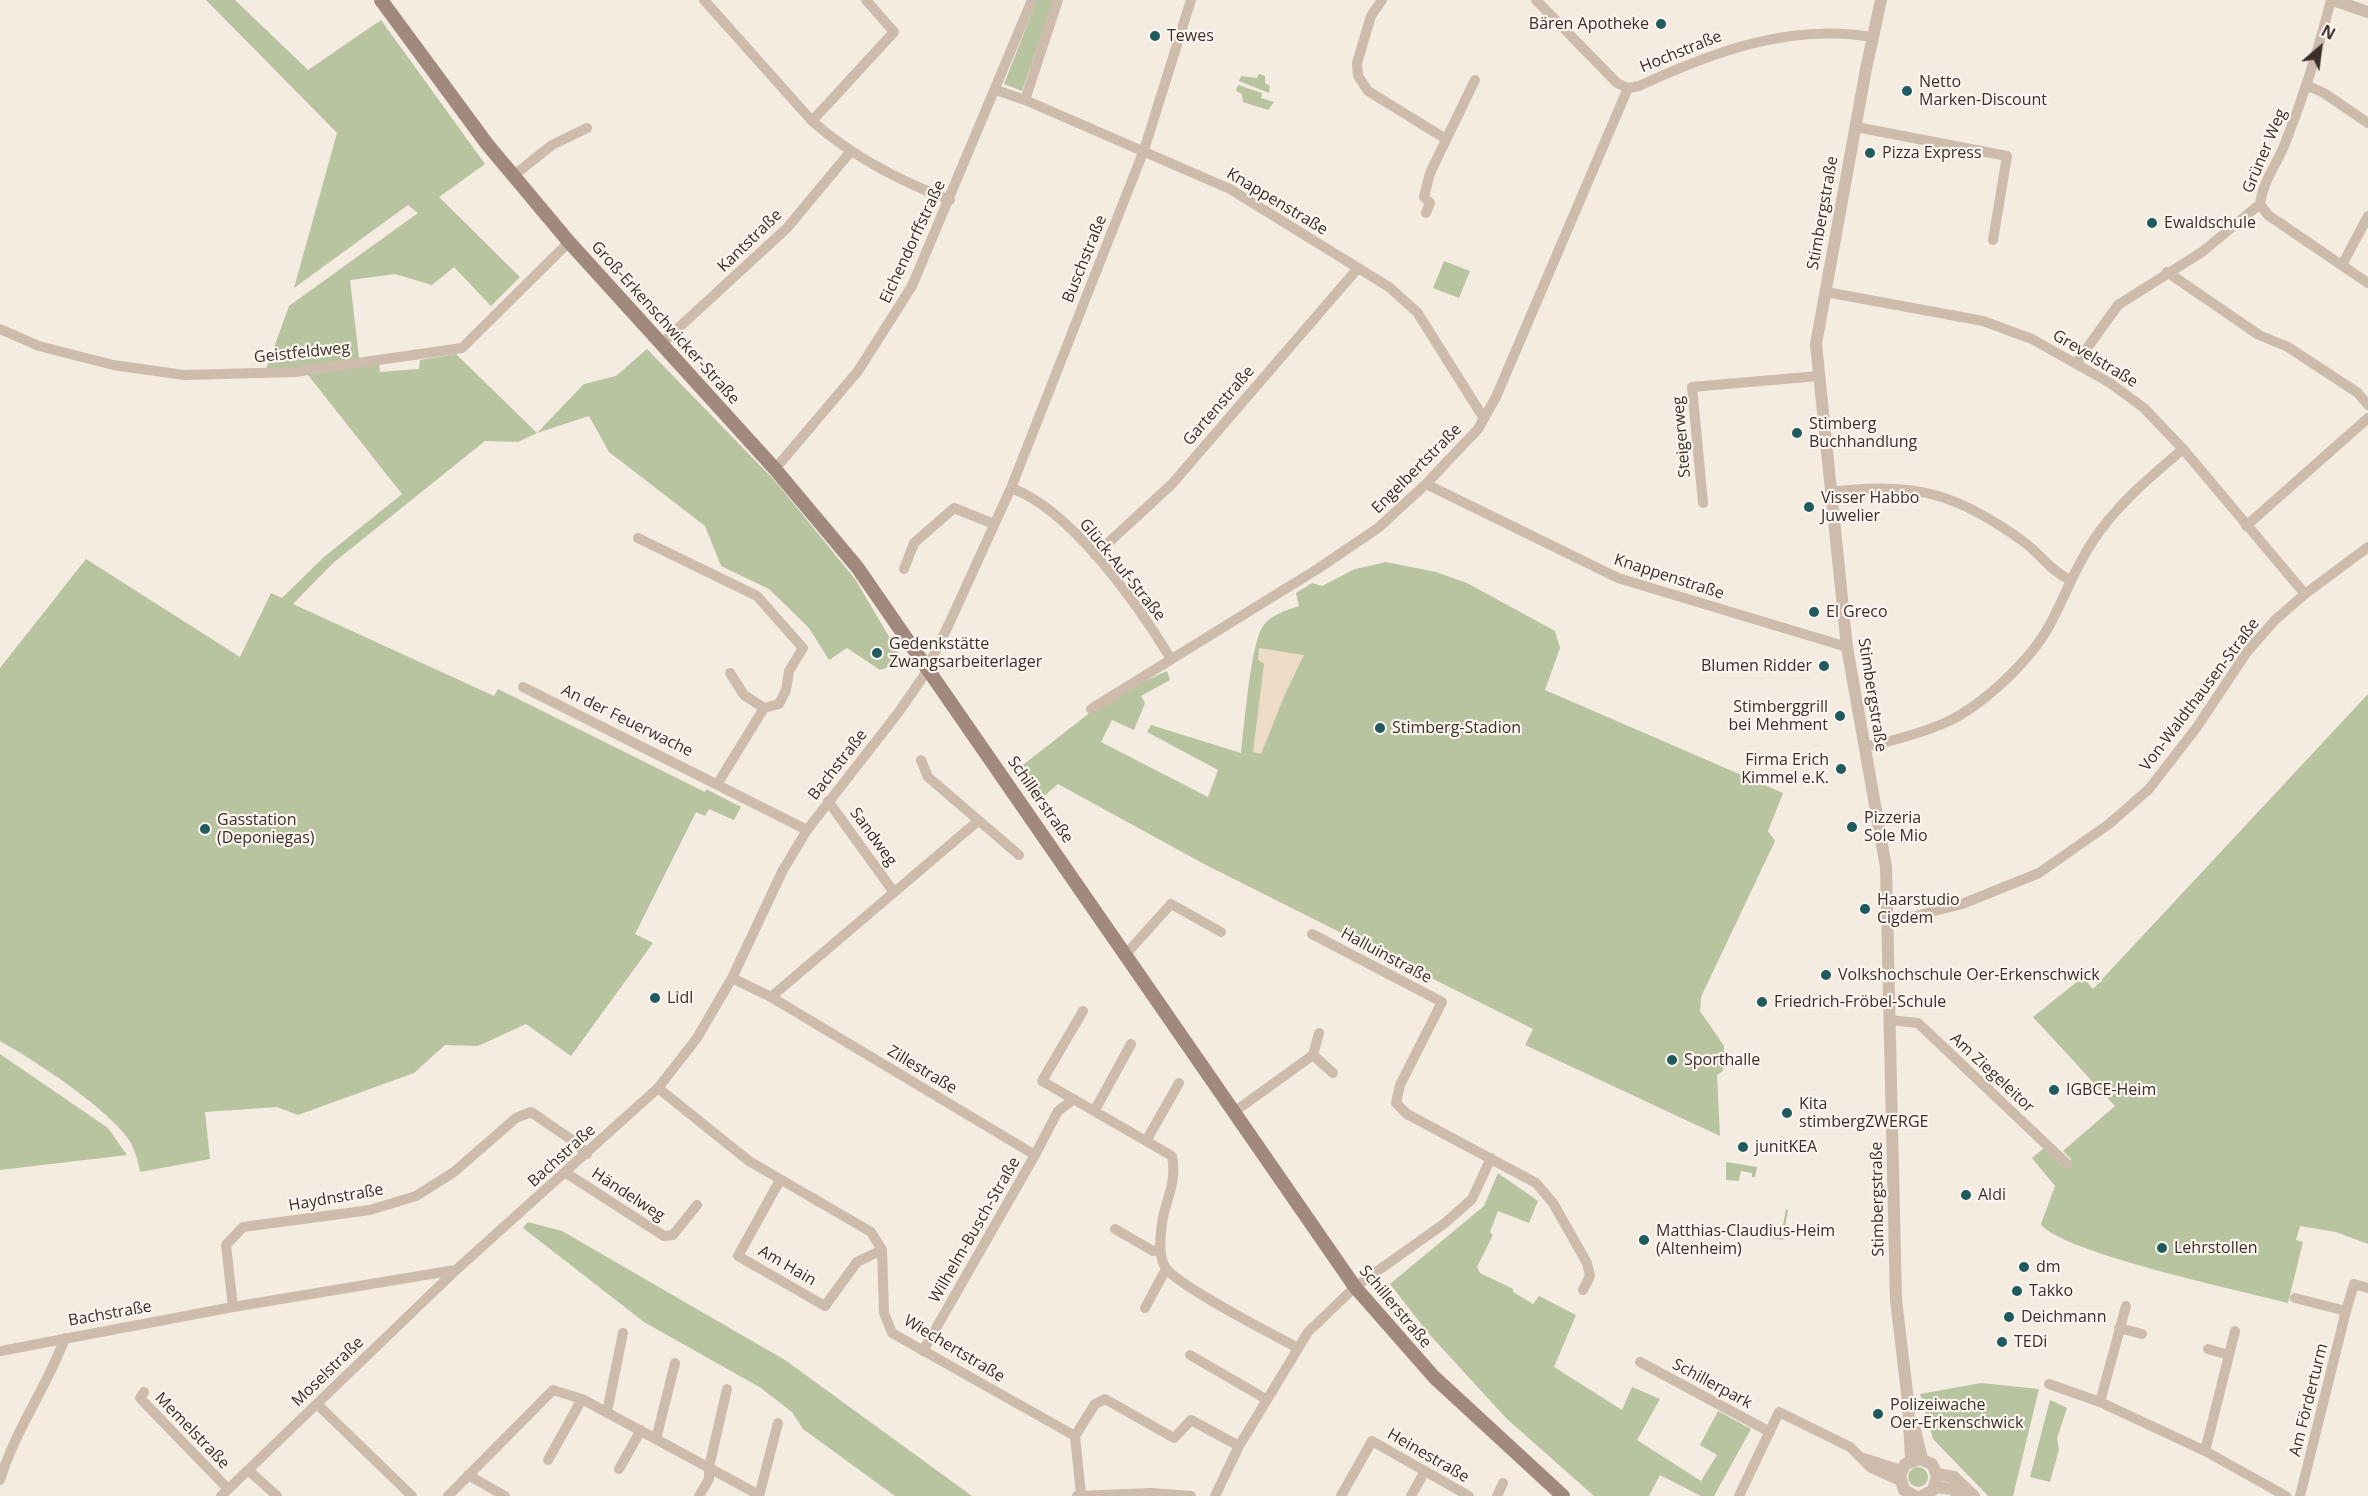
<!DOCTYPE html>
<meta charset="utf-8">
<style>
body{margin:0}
#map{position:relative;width:2368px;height:1496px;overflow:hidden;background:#f4ebe1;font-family:"Open Sans",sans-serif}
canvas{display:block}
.north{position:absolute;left:2290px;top:18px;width:60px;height:60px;-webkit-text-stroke:4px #fbf5ee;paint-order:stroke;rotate:28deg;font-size:16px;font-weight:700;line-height:24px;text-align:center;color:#3b302b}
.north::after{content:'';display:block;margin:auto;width:21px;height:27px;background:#3b302b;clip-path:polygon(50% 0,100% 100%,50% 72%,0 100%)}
</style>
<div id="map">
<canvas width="2368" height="1496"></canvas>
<div class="north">N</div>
</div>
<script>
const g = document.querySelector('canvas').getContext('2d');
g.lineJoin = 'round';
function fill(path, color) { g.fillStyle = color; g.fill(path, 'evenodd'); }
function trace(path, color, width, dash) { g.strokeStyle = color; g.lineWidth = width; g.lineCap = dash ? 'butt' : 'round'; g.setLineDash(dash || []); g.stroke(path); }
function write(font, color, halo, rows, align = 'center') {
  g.font = font + ' "Open Sans",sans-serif'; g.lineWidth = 4.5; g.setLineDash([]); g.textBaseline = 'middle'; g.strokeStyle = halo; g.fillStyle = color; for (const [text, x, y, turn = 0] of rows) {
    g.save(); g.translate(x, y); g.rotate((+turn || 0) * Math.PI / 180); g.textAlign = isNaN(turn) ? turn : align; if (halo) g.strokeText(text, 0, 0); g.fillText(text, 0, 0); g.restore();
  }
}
fill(new Path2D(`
 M 206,0 L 235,0 L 308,70 L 381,20 L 485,164 L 439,197 L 520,277 L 491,306 L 454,267 L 432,285 L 395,274 L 350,280 L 359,358 L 265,372 L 289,306 L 418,213 L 408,205 L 294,288 L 337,133 Z
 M 1037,0 L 1054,0 L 1022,91 L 1004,84 Z
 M 1259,74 L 1265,76 L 1265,83 L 1270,86 L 1269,93 L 1239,81 L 1241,76 L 1257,78 Z
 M 1238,85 L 1262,93 L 1261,98 L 1274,102 L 1268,110 L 1243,102 L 1242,94 L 1236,91 Z
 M 1444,261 L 1470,271 L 1459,298 L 1433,288 Z
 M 647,349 L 776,482 L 855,579 L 904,662 L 880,670 L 847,648 L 829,660 L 809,628 L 769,589 L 721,566 L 705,526 L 609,452 L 589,416 L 537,433 L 518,442 L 485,441 L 333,563 L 293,604 L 494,696 L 498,689 L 705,792 L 706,789 L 741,807 L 734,820 L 709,809 L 705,816 L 696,812 L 635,934 L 653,943 L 571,1056 L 526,1024 L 478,1046 L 445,1045 L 414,1073 L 298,1115 L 277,1107 L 205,1112 L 210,1159 L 140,1172 C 138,1159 134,1147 127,1137 C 101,1104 37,1062 0,1041 L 0,668 L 86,559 L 240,657 L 271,593 L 282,598 L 324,557 L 402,494 L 308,375 L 379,364 L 380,372 L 419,369 L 420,360 L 456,354 L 537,433 L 584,384 L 616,376 Z
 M 1386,562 L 1436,572 L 1467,583 L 1555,631 L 1560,648 L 1545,690 L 1783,793 L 1768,831 L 1775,841 L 1701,997 L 1700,1011 L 1724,1046 L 1723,1071 L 1717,1075 L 1720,1136 L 1525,1045 L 1533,1029 L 1204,864 L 1058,784 L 1042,798 L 1019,768 L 1110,697 L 1167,671 L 1170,680 L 1141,696 L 1145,703 L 1134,730 L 1112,720 L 1101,742 L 1208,797 L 1218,770 L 1147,732 L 1151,725 L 1241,753 C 1244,729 1251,642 1263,626 C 1272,614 1285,611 1299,606 L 1296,593 L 1312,583 L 1322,586 L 1355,569 Z
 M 2368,694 L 2368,1244 L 2336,1232 L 2300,1226 L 2296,1240 L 2303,1242 L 2288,1303 C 2246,1292 2059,1252 2041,1224 L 2055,1186 L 2032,1158 L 2044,1148 L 2064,1168 L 2071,1159 L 2063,1151 L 2115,1106 L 2033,1017 L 2083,977 L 2093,989 Z
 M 0,1054 L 108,1128 L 127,1155 L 0,1170 Z
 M 1726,1162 L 1757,1167 L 1755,1177 L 1752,1177 L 1752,1173 L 1741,1171 L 1739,1181 L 1726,1180 Z
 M 1498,1173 L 1538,1201 L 1529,1223 L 1498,1211 L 1490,1232 L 1493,1235 L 1477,1267 L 1480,1273 L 1513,1289 L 1513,1292 L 1533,1304 L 1539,1296 L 1576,1315 L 1554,1367 L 1622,1410 L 1632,1387 L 1660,1399 L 1637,1440 L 1701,1481 L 1717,1455 L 1700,1445 L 1718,1411 L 1751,1429 L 1714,1496 L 1701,1496 L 1660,1475 L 1649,1496 L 1594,1496 L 1506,1418 L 1429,1334 L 1390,1284 L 1484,1206 Z
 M 1786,1209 L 1788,1210 L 1783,1240 L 1737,1233 L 1738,1225 L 1782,1231 Z
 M 528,1222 L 562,1231 L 785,1360 L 972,1496 L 895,1496 L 803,1429 L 792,1412 L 761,1388 L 644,1322 L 523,1228 Z
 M 1981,1383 L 2039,1389 L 2013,1496 L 1988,1496 L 1933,1439 L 1920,1394 Z
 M 2050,1400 L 2067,1408 L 2057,1438 L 2059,1449 L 2050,1482 L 2030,1477 Z
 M1908 1477a10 10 0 1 1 20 0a10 10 0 1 1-20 0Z`), '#b8c4a0');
fill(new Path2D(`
 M 1259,648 L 1304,655 L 1285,694 L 1261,754 L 1253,752 L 1264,664 L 1258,660 Z`), '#ecdcc8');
trace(new Path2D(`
 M 704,0 L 812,121 C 853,157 899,181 950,200
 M 1382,0 L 1371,16 L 1357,63 L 1358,76 L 1368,91 L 1446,139
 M 1536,0 L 1617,83 L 1628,88 L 1639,86 C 1713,52 1789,23 1872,37
 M 2308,86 L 2324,93 L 2368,123
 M 996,90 L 1025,100 L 1230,189 L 1389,287 L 1417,312 L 1483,417
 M 1025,100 L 1058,0
 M 812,121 L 894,32 L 866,0
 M 1856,127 L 2007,156 L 1993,240
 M 513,176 L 552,145 L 587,128
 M 2260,204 L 2268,215 L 2368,283
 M 1426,213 L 1430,203 L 1424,197 L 1430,173 L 1475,80
 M 2342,265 L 2368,216
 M 2167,272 L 2259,335 L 2288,347 L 2358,393 L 2368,405
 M 1826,292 L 1983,321 L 2032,339 L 2110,383 L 2144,408 L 2183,449 L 2305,594
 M 0,329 L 39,346 L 113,365 L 184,375 L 295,372 L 462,348 L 569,242
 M 661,344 L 787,228 L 851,151
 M 2077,362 L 2118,305 L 2202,252 L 2260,204 C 2263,180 2278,163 2286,141 C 2304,95 2319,48 2331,0
 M 775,469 L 858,371 L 912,286 L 1032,0
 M 1426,484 L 1618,578 L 1847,647
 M 1011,488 C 1071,509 1139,606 1171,659
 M 1830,492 C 1913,481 1957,493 2024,542 C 2040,554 2052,572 2070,580
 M 1703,503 L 1692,387 L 1819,376
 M 2246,526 L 2368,418
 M 638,538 L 757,596 L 803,648 L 789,671 L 786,690 L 779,704 L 764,708
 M 1095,555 L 1172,484 L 1358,268
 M 904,569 L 914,543 L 954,508 L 994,524
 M 523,687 L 807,830
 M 1091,709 L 1319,568 L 1378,528 L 1426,484 L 1478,429 L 1496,397 L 1628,88
 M 1864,747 C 1892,741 1920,734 1947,722 C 1983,705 2030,661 2049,626 C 2064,599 2074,570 2091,544 C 2115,506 2149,478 2183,449
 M 921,760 L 928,777 L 1019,855
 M 718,783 L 764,708 L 744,695 L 730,673
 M 828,801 L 893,891
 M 1888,923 L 1962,904 L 2039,873 L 2109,824 L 2149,789 L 2197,727 L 2247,652 L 2275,620 L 2305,594 L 2368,547
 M 1312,934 L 1442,1002 L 1400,1085 L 1396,1103 L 1407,1114 L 1536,1183 L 1553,1203 L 1587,1263 L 1590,1276 L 1583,1290
 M 1126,954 L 1171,904 L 1221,932
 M 732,978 L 771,997 L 1035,1155 L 1058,1111 L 1074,1099
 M 771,997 L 978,821
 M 1083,1011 L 1042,1081 L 1172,1156 C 1178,1188 1162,1203 1161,1232 C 1160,1244 1159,1258 1166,1268 C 1178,1286 1272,1334 1296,1347
 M 1889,1020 L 1918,1023 L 2067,1164
 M 1313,1055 L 1319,1033
 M 658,1088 L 749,1161 L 871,1232 L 882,1250 L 884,1313 L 892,1333 L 1075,1436 L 1081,1495
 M 1095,1110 L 1131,1044
 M 1234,1112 L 1313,1055 L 1333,1073
 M 1146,1141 L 1179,1083
 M 566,1173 L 664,1236 L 673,1235 L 697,1205
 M 780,1180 L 738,1256 L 825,1306 L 857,1262 L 882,1250
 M 1115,1229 L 1153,1251 L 1160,1249
 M 2295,1298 L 2346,1311 L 2300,1496
 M 233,1307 L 226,1245 L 243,1227 L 370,1210 L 416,1196 L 454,1172 L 516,1118 L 531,1112 L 572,1140 L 587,1154
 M 1145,1308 L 1166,1269
 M 2346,1311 L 2354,1284 L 2368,1288
 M 2119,1328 L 2142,1334
 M 2235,1331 L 2205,1451 L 2286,1496
 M 2208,1349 L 2229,1355
 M 0,1351 L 233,1307 L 455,1270
 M 923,1351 L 1035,1155
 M 1190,1355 L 1266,1399
 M 1640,1362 L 1770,1432
 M 2049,1384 L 2100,1402 L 2205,1451
 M 144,1392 L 140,1398 L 228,1489
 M 2100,1402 L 2126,1306
 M 317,1404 L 412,1496
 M 607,1412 L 623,1333
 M 1075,1436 L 1095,1404 L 1105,1399 L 1174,1438 L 1191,1420 L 1239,1446
 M 656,1439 L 675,1363
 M 1864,1458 L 1901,1470
 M 548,1460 L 582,1399
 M 619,1469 L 641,1430
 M 248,1470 L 277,1496
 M 468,1475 L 505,1496
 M 0,1480 C 15,1430 47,1387 65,1338
 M 221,1496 L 456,1270 L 658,1088 L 697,1038 L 732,978 L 783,870 L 807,830 L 898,713 L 923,677 L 948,626 L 1011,488 L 1144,150 L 1191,0
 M 448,1496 L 553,1390 L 582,1399 L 759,1495
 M 699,1496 L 709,1479 L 709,1467 L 727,1389
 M 759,1496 L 778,1423
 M 1077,1496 L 1152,1493 L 1191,1496
 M 1215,1496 L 1239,1446 L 1308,1332 L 1355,1287 L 1445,1223 L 1472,1199 L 1491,1158
 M 1341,1496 L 1372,1441 L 1469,1496
 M 1411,1496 L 1425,1471
 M 1497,1496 L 1503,1483
 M 1739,1496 L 1779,1412 L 1850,1447 L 1871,1468 L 1900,1481`), '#cdbbac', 10);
trace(new Path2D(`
 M 1881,0 L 1866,69 L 1816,344 L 1847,647 L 1886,867 L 1896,1300 L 1908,1401 L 1911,1460
 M 2333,0 L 2368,12
 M 1913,1422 L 1922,1459
 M 1937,1474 L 1954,1477 L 1974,1496
 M 1935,1487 L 1951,1489 L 1966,1496
 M 1915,1496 L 1904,1490 L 1900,1476 L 1905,1464 L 1920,1459 L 1932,1464 L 1937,1476 L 1933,1490 L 1922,1496`), '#cdbbac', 12);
trace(new Path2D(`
 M 381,0 L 487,144 L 569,242 L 775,469 L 857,567 L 1355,1287 L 1434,1377 L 1563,1496`), '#a18a7d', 14);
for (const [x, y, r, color] of [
 [1661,24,6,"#1f5a5e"],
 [1155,36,6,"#1f5a5e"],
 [1907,91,6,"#1f5a5e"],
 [1870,153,6,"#1f5a5e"],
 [2152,223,6,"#1f5a5e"],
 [1797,433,6,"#1f5a5e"],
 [1809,507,6,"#1f5a5e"],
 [1814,612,6,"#1f5a5e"],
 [877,653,6,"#1f5a5e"],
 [1824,666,6,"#1f5a5e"],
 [1840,716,6,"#1f5a5e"],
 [1380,728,6,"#1f5a5e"],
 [1841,769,6,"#1f5a5e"],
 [1852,827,6,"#1f5a5e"],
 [205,829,6,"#1f5a5e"],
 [1865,909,6,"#1f5a5e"],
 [1826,975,6,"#1f5a5e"],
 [655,998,6,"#1f5a5e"],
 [1762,1002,6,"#1f5a5e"],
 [1672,1060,6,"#1f5a5e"],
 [2054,1090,6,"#1f5a5e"],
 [1787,1113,6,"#1f5a5e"],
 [1743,1147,6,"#1f5a5e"],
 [1966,1195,6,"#1f5a5e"],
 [1644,1240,6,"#1f5a5e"],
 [2162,1248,6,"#1f5a5e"],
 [2024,1267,6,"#1f5a5e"],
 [2017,1291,6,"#1f5a5e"],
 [2009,1317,6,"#1f5a5e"],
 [2002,1342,6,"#1f5a5e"],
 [1878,1414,6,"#1f5a5e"]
]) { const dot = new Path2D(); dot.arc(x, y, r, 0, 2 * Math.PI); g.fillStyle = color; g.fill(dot); trace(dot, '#fbf5ee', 2); }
write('16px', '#3b302b', '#fbf5ee', [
 ["Bären Apotheke",1649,24,"right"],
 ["Tewes",1167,36],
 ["Netto",1919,82],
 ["Marken-Discount",1919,100],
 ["Pizza Express",1882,153],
 ["Ewaldschule",2164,223],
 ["Stimberg",1809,424],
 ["Buchhandlung",1809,442],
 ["Visser Habbo",1821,498],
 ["Juwelier",1821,516],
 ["El Greco",1826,612],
 ["Gedenkstätte",889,644],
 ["Zwangsarbeiterlager",889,662],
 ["Blumen Ridder",1812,666,"right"],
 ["Stimberggrill",1828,707,"right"],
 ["bei Mehment",1828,725,"right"],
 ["Stimberg-Stadion",1392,728],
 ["Firma Erich",1829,760,"right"],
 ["Kimmel e.K.",1829,778,"right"],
 ["Pizzeria",1864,818],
 ["Sole Mio",1864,836],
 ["Gasstation",217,820],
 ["(Deponiegas)",217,838],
 ["Haarstudio",1877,900],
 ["Cigdem",1877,918],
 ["Volkshochschule Oer-Erkenschwick",1838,975],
 ["Lidl",667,998],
 ["Friedrich-Fröbel-Schule",1774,1002],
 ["Sporthalle",1684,1060],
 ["IGBCE-Heim",2066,1090],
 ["Kita",1799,1104],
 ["stimbergZWERGE",1799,1122],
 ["junitKEA",1755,1147],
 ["Aldi",1978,1195],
 ["Matthias-Claudius-Heim",1656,1231],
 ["(Altenheim)",1656,1249],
 ["Lehrstollen",2174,1248],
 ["dm",2036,1267],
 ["Takko",2029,1291],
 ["Deichmann",2021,1317],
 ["TEDi",2014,1342],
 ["Polizeiwache",1890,1405],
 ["Oer-Erkenschwick",1890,1423]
], 'left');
write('16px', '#3b302b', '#fbf5ee', [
 ["Hochstraße",1681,52,-22],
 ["Grüner Weg",2265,151,-67],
 ["Knappenstraße",1277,202,31],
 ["Stimbergstraße",1823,213,-80],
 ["Kantstraße",750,241,-44],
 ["Eichendorffstraße",913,242,-65],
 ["Buschstraße",1085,259,-68],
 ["Groß-Erkenschwicker-Straße",665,323,48],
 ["Geistfeldweg",302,353,-6],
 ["Grevelstraße",2095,359,31],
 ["Gartenstraße",1219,406,-49],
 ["Steigerweg",1682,437,-95],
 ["Engelbertstraße",1417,469,-45],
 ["Glück-Auf-Straße",1122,570,51],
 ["Knappenstraße",1669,577,18],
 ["Stimbergstraße",1872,695,81],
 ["Von-Waldthausen-Straße",2200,695,-53],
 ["An der Feuerwache",627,721,26],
 ["Bachstraße",838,765,-52],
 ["Schillerstraße",1040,800,55],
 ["Sandweg",873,837,54],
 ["Halluinstraße",1386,956,28],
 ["Zillestraße",922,1070,31],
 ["Am Ziegeleitor",1992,1073,43],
 ["Bachstraße",562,1156,-42],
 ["Händelweg",628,1195,33],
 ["Haydnstraße",336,1198,-10],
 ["Stimbergstraße",1878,1199,-91],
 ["Wilhelm-Busch-Straße",975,1230,-60],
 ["Am Hain",787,1266,30],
 ["Schillerstraße",1395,1307,50],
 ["Bachstraße",110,1314,-10],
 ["Wiechertstraße",954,1349,31],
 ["Moselstraße",328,1372,-44],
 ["Schillerpark",1712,1384,28],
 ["Am Förderturm",2309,1400,-76],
 ["Memelstraße",192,1431,46],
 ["Heinestraße",1428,1456,30]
]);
</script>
